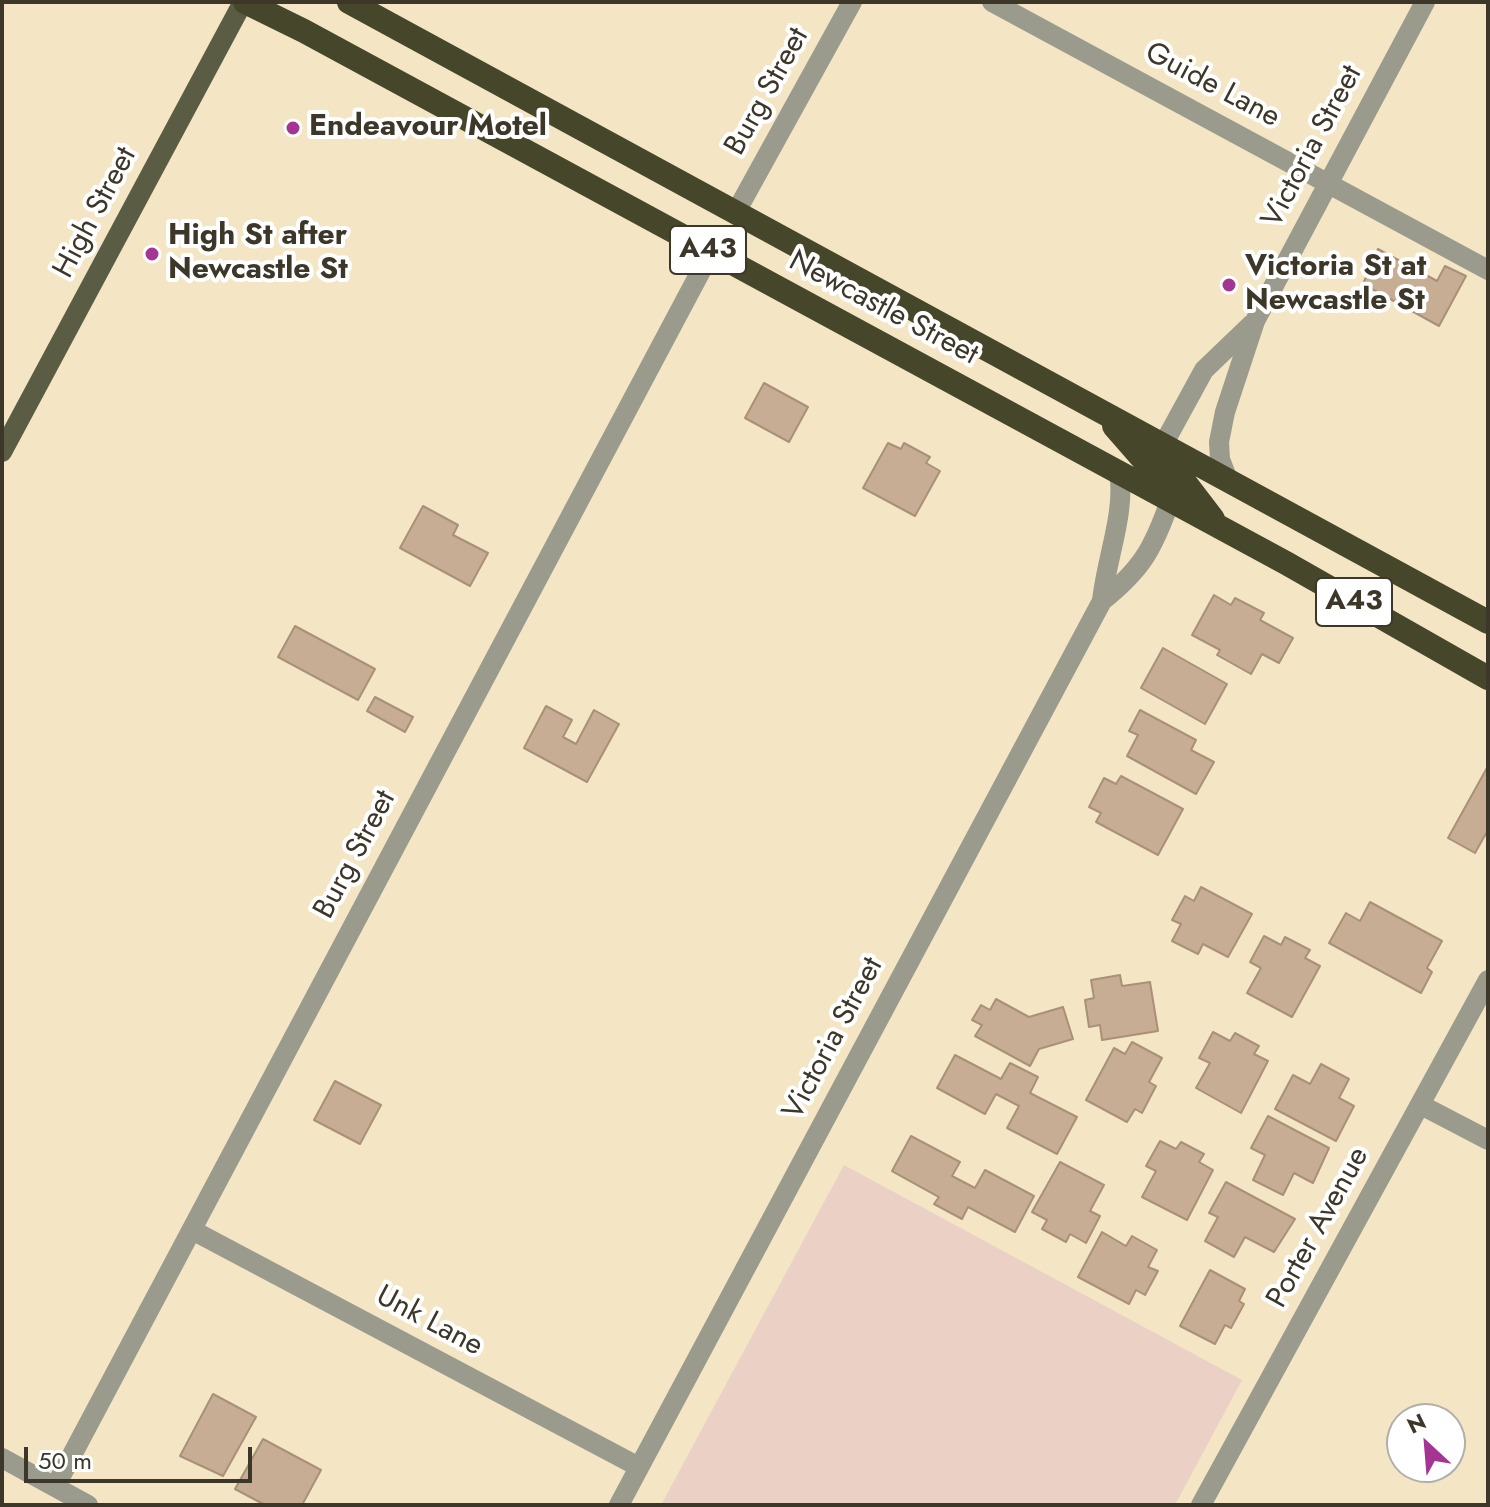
<!DOCTYPE html>
<style>
body{margin:0}
#map{position:relative;width:1490px;height:1507px;overflow:hidden;background:#f4e6c5;font-family:Jost,sans-serif}
canvas{display:block}
.frame{position:absolute;inset:0;border:4px solid #3d372a;pointer-events:none}
.north{position:absolute;left:1386px;top:1403px;width:80px;height:80px;box-sizing:border-box;background:#fff;border:2px solid #b1afaa;border-radius:50%;rotate:334deg;font-size:22px;font-weight:700;line-height:32px;text-align:center;color:#3d372a}
.north::after{content:'';display:block;margin:auto;width:28px;height:36px;background:#a43592;clip-path:polygon(50% 0,100% 100%,50% 72%,0 100%)}
.scale{position:absolute;left:24px;top:1447px;width:228px;height:36px;box-sizing:border-box;border:4px solid #3d372a;border-top:0;padding-left:10px;font-size:24px;line-height:28px;white-space:nowrap;color:#3d372a;-webkit-text-stroke:6px #fff;paint-order:stroke}
</style>
<div id="map">
<canvas width="1490" height="1507"></canvas>
<div class="frame"></div>
<div class="north">N</div>
<div class="scale">50 m</div>
</div>
<script>
const g = document.querySelector('canvas').getContext('2d');
g.lineJoin = 'round';
function fill(path, color) { g.fillStyle = color; g.fill(path, 'evenodd'); }
function trace(path, color, width, dash) { g.strokeStyle = color; g.lineWidth = width; g.lineCap = dash ? 'butt' : 'round'; g.setLineDash(dash || []); g.stroke(path); }
function write(font, color, halo, rows, align = 'center') {
  g.font = font + ' Jost,sans-serif'; g.lineWidth = 8; g.setLineDash([]); g.textBaseline = 'middle'; g.strokeStyle = halo; g.fillStyle = color; for (const [text, x, y, turn = 0] of rows) {
    g.save(); g.translate(x, y); g.rotate((+turn || 0) * Math.PI / 180); g.textAlign = isNaN(turn) ? turn : align; if (halo) g.strokeText(text, 0, 0); g.fillText(text, 0, 0); g.restore();
  }
}
fill(new Path2D(`
 M 844,1165 L 1242,1380 L 1175,1505 L 661,1505 Z`), '#ebd0c6');
const building = new Path2D(`
 M 1378,249 L 1437,281 L 1445,266 L 1466,276 L 1439,326 L 1363,284 Z
 M 764,383 L 808,407 L 789,442 L 745,418 Z
 M 888,443 L 901,449 L 904,443 L 930,457 L 926,463 L 940,471 L 915,516 L 863,488 Z
 M 423,506 L 458,525 L 453,535 L 488,553 L 470,586 L 400,548 Z
 M 1214,595 L 1231,605 L 1235,598 L 1264,613 L 1260,620 L 1293,638 L 1279,663 L 1262,654 L 1251,674 L 1217,655 L 1220,650 L 1192,635 Z
 M 295,626 L 375,669 L 358,700 L 278,657 Z
 M 1163,648 L 1227,684 L 1205,724 L 1141,688 Z
 M 375,697 L 413,717 L 405,732 L 367,711 Z
 M 546,706 L 572,720 L 563,737 L 576,744 L 594,710 L 619,724 L 587,782 L 524,748 Z
 M 1140,710 L 1196,740 L 1191,750 L 1214,762 L 1196,794 L 1127,756 L 1138,735 L 1129,731 Z
 M 1488,766 L 1488,830 L 1475,853 L 1448,838 Z
 M 1121,776 L 1183,809 L 1158,855 L 1096,822 L 1101,813 L 1089,807 L 1104,778 L 1116,784 Z
 M 1201,887 L 1252,914 L 1228,957 L 1203,944 L 1198,954 L 1172,941 L 1181,924 L 1172,920 L 1185,896 L 1194,901 Z
 M 1370,902 L 1442,941 L 1427,968 L 1432,972 L 1421,993 L 1329,943 L 1346,913 L 1360,921 Z
 M 1264,936 L 1281,945 L 1285,937 L 1310,950 L 1305,958 L 1320,966 L 1292,1017 L 1247,993 L 1261,968 L 1250,962 Z
 M 1120,975 L 1122,986 L 1150,982 L 1158,1031 L 1102,1040 L 1100,1025 L 1089,1027 L 1085,1000 L 1094,998 L 1091,980 Z
 M 996,999 L 1029,1017 L 1063,1007 L 1073,1039 L 1039,1049 L 1030,1066 L 975,1036 L 982,1025 L 972,1020 L 981,1005 L 990,1010 Z
 M 1213,1032 L 1230,1041 L 1235,1033 L 1259,1046 L 1254,1054 L 1268,1061 L 1241,1113 L 1196,1088 L 1210,1063 L 1199,1058 Z
 M 1132,1042 L 1162,1058 L 1149,1082 L 1156,1086 L 1142,1113 L 1135,1109 L 1127,1122 L 1086,1100 L 1114,1048 L 1125,1054 Z
 M 955,1055 L 1001,1079 L 1010,1063 L 1038,1077 L 1030,1093 L 1077,1117 L 1057,1154 L 1007,1128 L 1019,1106 L 996,1094 L 985,1114 L 937,1088 Z
 M 1321,1064 L 1349,1079 L 1339,1098 L 1354,1106 L 1336,1141 L 1275,1109 L 1293,1075 L 1310,1084 Z
 M 335,1081 L 381,1105 L 360,1144 L 314,1120 Z
 M 1268,1116 L 1329,1148 L 1313,1183 L 1294,1173 L 1283,1195 L 1253,1180 L 1265,1155 L 1251,1148 Z
 M 911,1136 L 960,1162 L 952,1176 L 975,1188 L 985,1170 L 1034,1196 L 1015,1232 L 968,1207 L 962,1219 L 934,1204 L 939,1197 L 892,1171 Z
 M 1160,1141 L 1176,1149 L 1181,1142 L 1204,1154 L 1199,1162 L 1213,1170 L 1187,1220 L 1142,1197 L 1156,1171 L 1146,1166 Z
 M 1060,1162 L 1104,1185 L 1090,1211 L 1100,1216 L 1086,1243 L 1070,1234 L 1066,1242 L 1042,1229 L 1047,1220 L 1032,1212 Z
 M 1226,1182 L 1295,1219 L 1274,1252 L 1245,1237 L 1234,1257 L 1205,1241 L 1218,1217 L 1209,1213 Z
 M 1102,1232 L 1126,1246 L 1132,1236 L 1157,1250 L 1148,1267 L 1158,1271 L 1145,1295 L 1136,1290 L 1129,1304 L 1078,1277 Z
 M 1210,1270 L 1245,1289 L 1239,1301 L 1244,1304 L 1231,1328 L 1225,1325 L 1215,1344 L 1180,1326 Z
 M 213,1394 L 256,1417 L 223,1476 L 180,1456 Z
 M 263,1439 L 321,1470 L 302,1505 L 265,1505 L 235,1489 Z`);
fill(building, '#c8ad95');
trace(building, '#a99078', 2);
trace(new Path2D(`
 M 992,2 L 1488,270
 M 736,212 L 852,2
 M 1163,445 L 1204,370 L 1252,324
 M 1228,480 L 1220,459 L 1219,442 L 1225,412 L 1255,321 L 1425,2
 M 1102,601 C 1142,569 1153,549 1170,501
 M 1421,1105 L 1488,1140
 M 192,1230 L 639,1467
 M 2,1458 L 88,1505
 M 55,1487 L 711,252
 M 619,1505 L 1102,601 C 1106,560 1126,511 1119,473
 M 1201,1505 L 1488,980`), '#9a9b8d', 20);
trace(new Path2D(`
 M 2,452 L 243,2`), '#5b5c44', 20);
trace(new Path2D(`
 M 245,2 L 304,31 L 1286,563 L 1488,678
 M 349,2 L 1488,622
 M 1114,426 L 1149,466 L 1169,499
 M 1163,445 L 1174,468 L 1213,519`), '#45462a', 24);
for (const [x, y, r, color] of [
 [293,128,8,"#a43592"],
 [152,254,8,"#a43592"],
 [1229,285,8,"#a43592"]
]) { const dot = new Path2D(); dot.arc(x, y, r, 0, 2 * Math.PI); g.fillStyle = color; g.fill(dot); trace(dot, '#fff', 3); }
for (const [x, y, w] of [
 [708,250,76],
 [1354,602,76]
]) { const box = new Path2D(); box.roundRect(x - w / 2, y - 24, w, 48, 6); g.fillStyle = '#fff'; g.fill(box); trace(box, '#3d372a', 2); }
write('bold 28px', '#3d372a', null, [
 ["A43",708,250],
 ["A43",1354,602]
]);
write('30px', '#3d372a', '#fff', [
 ["Guide Lane",1212,86,28],
 ["Burg Street",768,92,-61],
 ["Victoria Street",1313,147,-62],
 ["High Street",96,213,-62],
 ["Newcastle Street",883,309,28],
 ["Burg Street",356,855,-62],
 ["Victoria Street",834,1039,-62],
 ["Porter Avenue",1319,1228,-61],
 ["Unk Lane",429,1322,28]
]);
write('bold 30px', '#3d372a', '#fff', [
 ["Endeavour Motel",309,128],
 ["High St after",168,237],
 ["Newcastle St",168,271],
 ["Victoria St at",1245,268],
 ["Newcastle St",1245,302]
], 'left');
</script>
